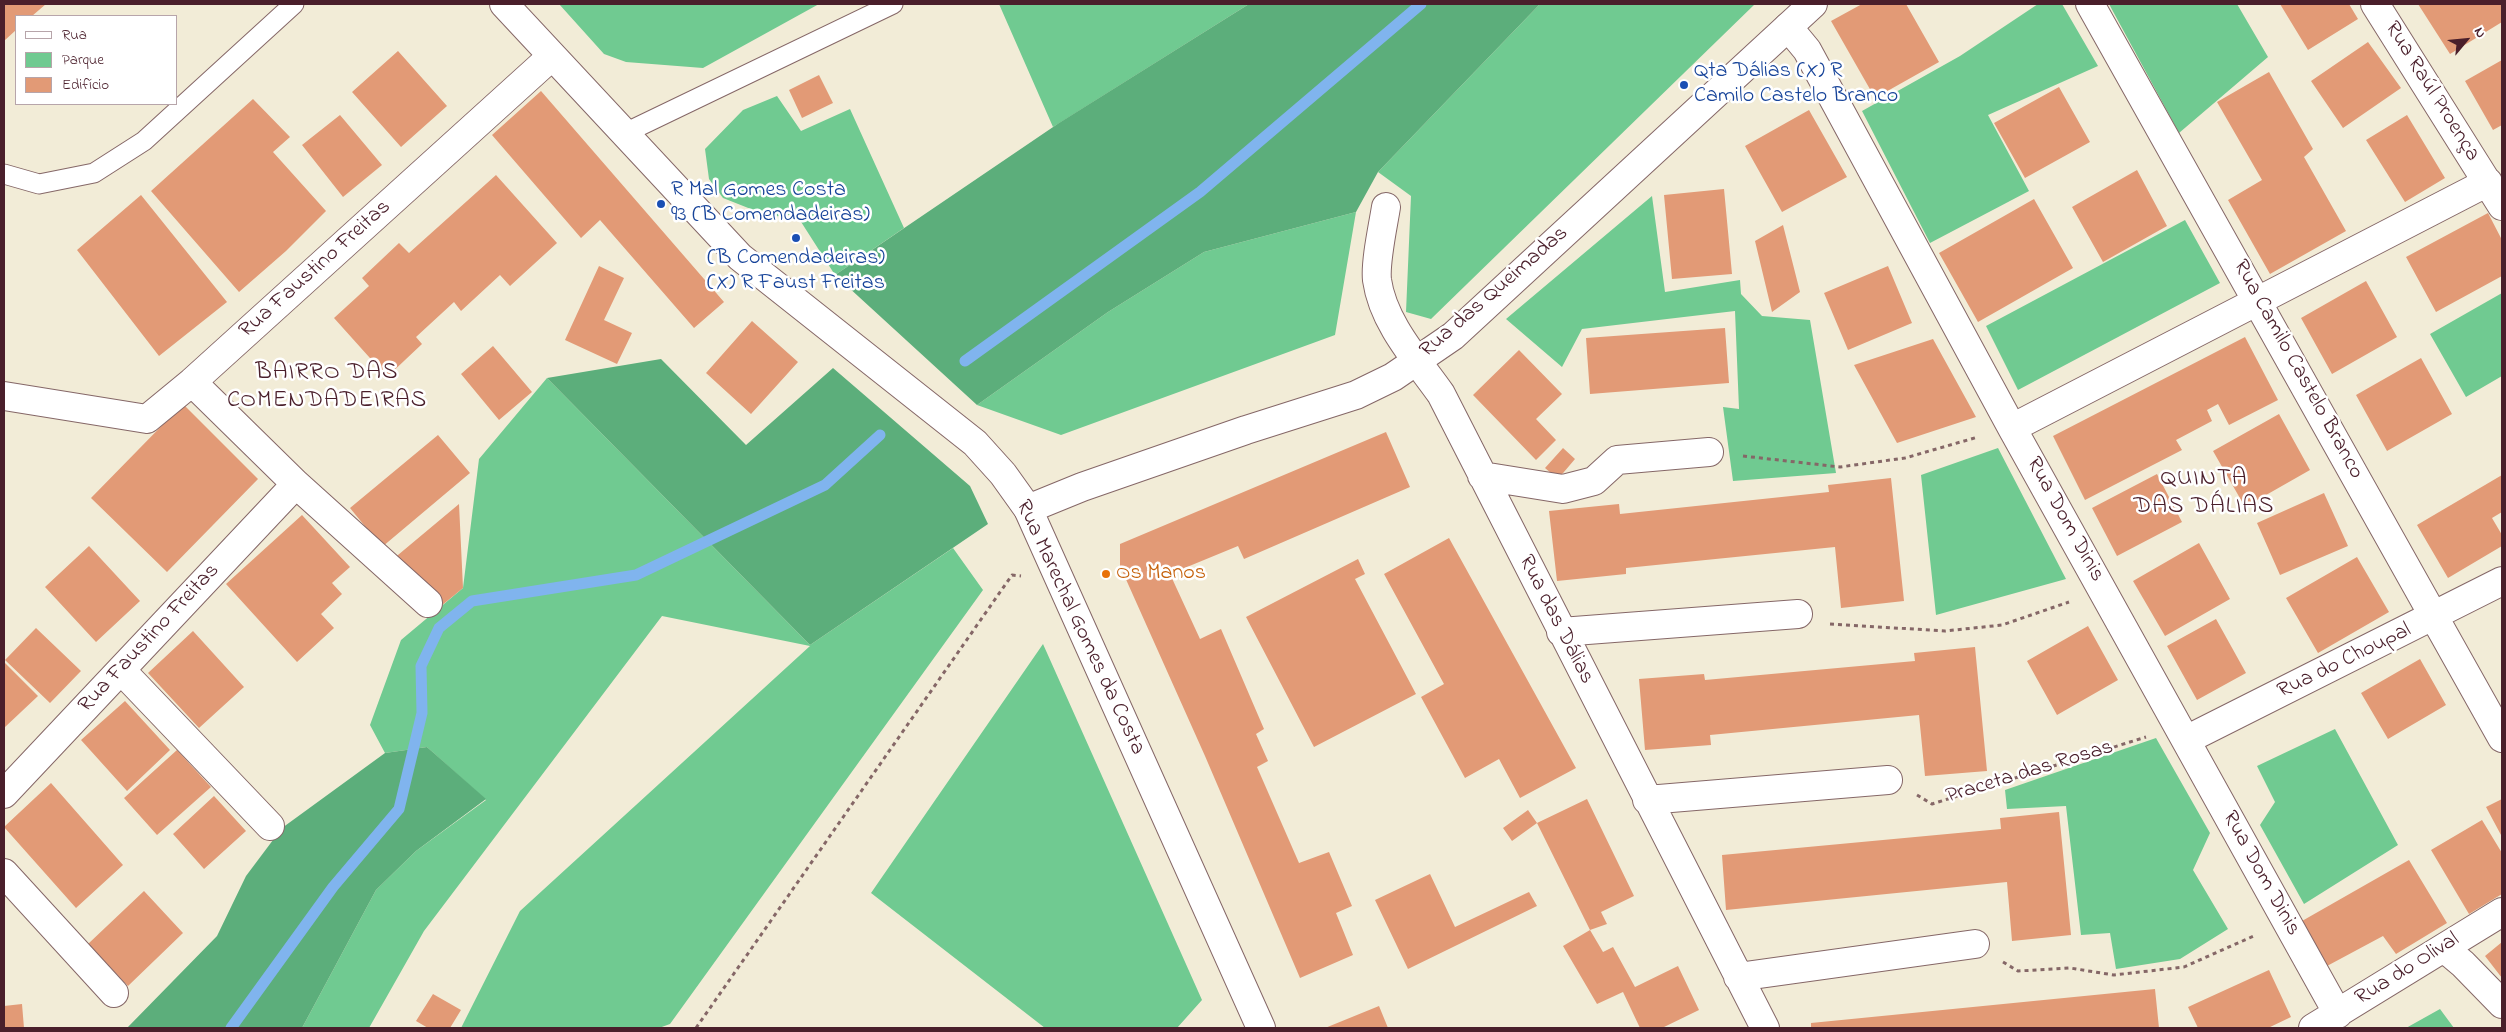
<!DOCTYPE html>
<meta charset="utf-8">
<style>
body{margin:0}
#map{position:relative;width:2506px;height:1032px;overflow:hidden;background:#f2ecd7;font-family:"Indie Flower",sans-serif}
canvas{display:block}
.frame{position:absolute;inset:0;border:5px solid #4a1f2b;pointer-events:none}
.legend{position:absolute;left:15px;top:15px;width:162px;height:90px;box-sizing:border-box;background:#fff;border:1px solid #b7a5aa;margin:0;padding:6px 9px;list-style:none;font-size:15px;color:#4a1f2b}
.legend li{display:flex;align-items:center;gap:10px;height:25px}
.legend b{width:25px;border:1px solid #b7a5aa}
.north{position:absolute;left:2441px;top:15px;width:50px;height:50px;-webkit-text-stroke:4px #fff;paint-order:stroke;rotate:62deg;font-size:14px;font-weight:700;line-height:20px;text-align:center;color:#4a1f2b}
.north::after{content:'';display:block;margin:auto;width:18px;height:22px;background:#4a1f2b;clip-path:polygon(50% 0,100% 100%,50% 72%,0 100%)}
</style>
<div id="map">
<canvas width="2506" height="1032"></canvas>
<div class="frame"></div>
<ul class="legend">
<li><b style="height:6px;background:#fff"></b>Rua</li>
<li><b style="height:14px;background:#70ca91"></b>Parque</li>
<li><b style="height:14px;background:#e29a76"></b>Edifício</li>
</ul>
<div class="north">N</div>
</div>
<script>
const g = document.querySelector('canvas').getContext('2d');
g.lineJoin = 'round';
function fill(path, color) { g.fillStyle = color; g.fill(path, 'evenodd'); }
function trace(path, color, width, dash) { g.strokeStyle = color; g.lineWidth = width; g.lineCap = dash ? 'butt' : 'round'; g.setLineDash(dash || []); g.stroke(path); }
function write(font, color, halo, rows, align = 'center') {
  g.font = font + ' "Indie Flower",sans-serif'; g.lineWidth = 5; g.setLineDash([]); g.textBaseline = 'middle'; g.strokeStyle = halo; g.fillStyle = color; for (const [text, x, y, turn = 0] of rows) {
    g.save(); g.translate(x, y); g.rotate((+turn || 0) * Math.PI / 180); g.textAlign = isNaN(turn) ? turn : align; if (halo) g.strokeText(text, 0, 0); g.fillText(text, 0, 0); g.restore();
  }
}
fill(new Path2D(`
 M 559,4 L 819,4 L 703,68 L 626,62 L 604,54 Z
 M 999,4 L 1249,4 L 1053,127 Z
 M 1540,4 L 1755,4 L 1431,319 L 1406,312 L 1411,196 L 1378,172 Z
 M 2038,4 L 2062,4 L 2098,66 L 1988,115 L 2029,191 L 1930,243 L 1862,111 L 1960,56 Z
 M 2109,4 L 2237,4 L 2268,57 L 2179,133 Z
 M 777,96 L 801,131 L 850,109 L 904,228 L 835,275 L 796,214 L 771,217 L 723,198 L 709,179 L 705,149 L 743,110 Z
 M 1652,196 L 1665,292 L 1740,280 L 1741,294 L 1762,316 L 1810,320 L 1836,473 L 1733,481 L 1723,407 L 1739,409 L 1735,311 L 1582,329 L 1562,367 L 1506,319 Z
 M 1356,212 L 1335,335 L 1061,435 L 977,405 L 1108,312 L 1204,252 Z
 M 2185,220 L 2220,283 L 2018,390 L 1986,326 Z
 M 2502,293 L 2502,376 L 2466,397 L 2430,334 Z
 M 547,378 L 810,645 L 953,548 L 983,590 L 670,1024 L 659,1028 L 461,1028 L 520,911 L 810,646 L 662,616 L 424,931 L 369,1028 L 302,1028 L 376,890 L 416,851 L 486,800 L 427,747 L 385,753 L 370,725 L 401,640 L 463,588 L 479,459 Z
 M 1998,448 L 2066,579 L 1936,615 L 1921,475 Z
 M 1043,644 L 1202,1000 L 1177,1028 L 1045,1028 L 871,893 Z
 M 2335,729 L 2398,845 L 2304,904 L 2260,825 L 2275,802 L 2257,766 Z
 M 2156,738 L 2210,833 L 2193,870 L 2228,929 L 2180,959 L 2116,969 L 2110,933 L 2081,935 L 2066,806 L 2007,809 L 2005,790 Z
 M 2440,1009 L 2454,1028 L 2406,1028 Z`), '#70ca91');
fill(new Path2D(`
 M 1249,4 L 1540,4 L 1378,172 L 1356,212 L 1204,252 L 1108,312 L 977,405 L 835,275 L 1059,123 Z
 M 661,359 L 746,445 L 833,368 L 970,486 L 988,524 L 810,645 L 547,378 Z
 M 427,747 L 486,799 L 416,851 L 376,890 L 302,1028 L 127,1028 L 217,936 L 246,876 L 282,828 L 385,753 Z`), '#5cae7b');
trace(new Path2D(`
 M 965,361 L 1200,192 L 1421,4
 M 231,1028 L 333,887 L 399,809 L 422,713 L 421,666 L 439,628 L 472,601 L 636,575 L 825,485 L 880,435`), '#80b4ee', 11);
fill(new Path2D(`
 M 4,4 L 46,4 L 32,16 L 16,16 L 16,30 L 4,41 Z
 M 1862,4 L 1906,4 L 1939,62 L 1875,98 L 1831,21 Z
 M 2280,4 L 2349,4 L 2358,19 L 2308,50 Z
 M 2418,4 L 2502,4 L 2502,22 L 2450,54 Z
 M 2368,42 L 2401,88 L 2343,128 L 2311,81 Z
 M 398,51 L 447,106 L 401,147 L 352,92 Z
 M 2502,60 L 2502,125 L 2493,130 L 2465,81 Z
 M 2269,72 L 2313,149 L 2304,157 L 2346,231 L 2270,274 L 2228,200 L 2262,180 L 2217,102 Z
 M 819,75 L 833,103 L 802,118 L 789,90 Z
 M 2059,87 L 2090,142 L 2025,178 L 1994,123 Z
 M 541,91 L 724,302 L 694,328 L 600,220 L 581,238 L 492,135 Z
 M 253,99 L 290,137 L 273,152 L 326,211 L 286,251 L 239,292 L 151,191 Z
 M 1809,110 L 1847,177 L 1782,212 L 1745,146 Z
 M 340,115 L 382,165 L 343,197 L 302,145 Z
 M 2407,115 L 2445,178 L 2405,202 L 2366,140 Z
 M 2137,170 L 2167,226 L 2103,262 L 2072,207 Z
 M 496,175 L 557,243 L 510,286 L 500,275 L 461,311 L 454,302 L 416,337 L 422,344 L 387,377 L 334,318 L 369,286 L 362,278 L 399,243 L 409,253 Z
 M 1724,189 L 1732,274 L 1672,279 L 1664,195 Z
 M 141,195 L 227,302 L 159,356 L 77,250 Z
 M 2034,199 L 2073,268 L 1978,322 L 1939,253 Z
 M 2488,213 L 2502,240 L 2502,276 L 2436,312 L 2406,257 Z
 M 1783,225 L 1800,292 L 1772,312 L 1755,241 Z
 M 599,266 L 624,278 L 604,320 L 632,333 L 617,364 L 565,340 Z
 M 1888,266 L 1912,323 L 1848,350 L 1824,293 Z
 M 2366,281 L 2397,337 L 2332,374 L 2301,318 Z
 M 752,321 L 798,362 L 751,414 L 706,373 Z
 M 1725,328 L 1729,383 L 1590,394 L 1586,338 Z
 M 2245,337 L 2278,400 L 2229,425 L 2218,404 L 2207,410 L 2212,421 L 2176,440 L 2182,450 L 2085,500 L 2053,436 Z
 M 1933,339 L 1976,417 L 1897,443 L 1854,365 Z
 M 493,346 L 532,392 L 499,420 L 461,374 Z
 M 1519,350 L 1562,394 L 1536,419 L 1556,440 L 1536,460 L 1473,395 Z
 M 2421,358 L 2452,414 L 2387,451 L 2356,395 Z
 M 183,404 L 258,479 L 167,572 L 91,498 Z
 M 2279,414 L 2310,470 L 2245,507 L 2213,451 Z
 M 1386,432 L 1410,487 L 1244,559 L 1238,546 L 1170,574 L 1200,639 L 1221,629 L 1264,729 L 1256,734 L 1268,761 L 1257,767 L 1299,863 L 1329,852 L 1352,906 L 1336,913 L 1353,955 L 1300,978 L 1205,756 L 1120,566 L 1120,544 Z
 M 438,435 L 470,473 L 382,547 L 350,508 Z
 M 1563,448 L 1575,459 L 1558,479 L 1545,468 Z
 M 2157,474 L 2182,522 L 2117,556 L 2092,508 Z
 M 2502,475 L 2502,512 L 2492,518 L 2502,535 L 2502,546 L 2448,578 L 2417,525 Z
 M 1891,478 L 1904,601 L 1841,608 L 1835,547 L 1626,568 L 1626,574 L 1557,581 L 1549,511 L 1619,504 L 1620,514 L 1829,492 L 1828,485 Z
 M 2324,493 L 2348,546 L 2280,575 L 2257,523 Z
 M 459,504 L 463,588 L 435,611 L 392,560 Z
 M 302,515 L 350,567 L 332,583 L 342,594 L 321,614 L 334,628 L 297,662 L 226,584 Z
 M 1449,538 L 1576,768 L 1520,798 L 1499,759 L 1465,778 L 1421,697 L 1444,684 L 1384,574 Z
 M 2199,543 L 2230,599 L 2165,636 L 2133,581 Z
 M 89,546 L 140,601 L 96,642 L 45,587 Z
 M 2357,557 L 2389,612 L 2318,653 L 2286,598 Z
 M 1358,559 L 1365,574 L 1355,579 L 1416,694 L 1314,747 L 1246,617 Z
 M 2216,619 L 2246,673 L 2197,700 L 2167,646 Z
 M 2088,626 L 2118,680 L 2057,715 L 2027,661 Z
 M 36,628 L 81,671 L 50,703 L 5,660 Z
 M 193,631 L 244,687 L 199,728 L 148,673 Z
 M 1975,647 L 1987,771 L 1925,776 L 1919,715 L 1710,735 L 1711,745 L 1645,750 L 1639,679 L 1704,674 L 1705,680 L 1915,661 L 1914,653 Z
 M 2420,659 L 2446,705 L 2388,739 L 2361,693 Z
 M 4,662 L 38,696 L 4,728 Z
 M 125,701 L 170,750 L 127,791 L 81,740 Z
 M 177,750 L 211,787 L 157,835 L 124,798 Z
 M 51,783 L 123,865 L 76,908 L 4,827 Z
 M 214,796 L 246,831 L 204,869 L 173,834 Z
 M 1587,799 L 1634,896 L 1601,912 L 1607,924 L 1590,930 L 1603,952 L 1613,947 L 1635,987 L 1678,966 L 1699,1010 L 1662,1028 L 1640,1028 L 1623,992 L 1597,1004 L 1563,946 L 1590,930 L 1537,823 L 1512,841 L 1503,828 L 1528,810 L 1537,823 Z
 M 2502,799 L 2502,834 L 2501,835 L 2486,807 Z
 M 2059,812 L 2071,935 L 2012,941 L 2007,882 L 1726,910 L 1722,855 L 2001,829 L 2000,818 Z
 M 2482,820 L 2502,853 L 2502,894 L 2469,914 L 2431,850 Z
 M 2409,860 L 2447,923 L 2396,954 L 2383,936 L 2327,966 L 2302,921 Z
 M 1430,874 L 1455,927 L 1529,892 L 1537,906 L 1408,969 L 1375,900 Z
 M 144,891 L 183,933 L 128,986 L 88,944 Z
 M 2502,942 L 2502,978 L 2485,956 Z
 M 2269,970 L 2291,1017 L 2268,1028 L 2198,1028 L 2188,1007 Z
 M 2155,989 L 2159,1028 L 1811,1028 L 1811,1023 Z
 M 433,994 L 461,1010 L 450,1028 L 428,1028 L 416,1021 Z
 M 22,1004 L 24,1028 L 4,1028 L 4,1006 Z
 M 1379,1006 L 1388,1028 L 1325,1028 Z`), '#e29a76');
const service = new Path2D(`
 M 623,134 L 893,4
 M 4,174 L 39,184 L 94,173 L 144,141 L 294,4`);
const minor = new Path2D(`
 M 2090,4 L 2502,738
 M 2375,4 L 2502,206
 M 1788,27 L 1807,50 L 2012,428 L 2338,1014
 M 1386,207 C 1383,226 1375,262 1377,280 C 1383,323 1417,360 1441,394 L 1765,1028
 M 4,396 L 147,419 L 192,382 L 551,57
 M 2012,428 L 2488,182
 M 1482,476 L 1563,489 L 1594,481 L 1617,460 L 1709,452
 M 296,484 L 428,603
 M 1561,632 L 1798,614
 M 121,670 L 270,826
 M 2186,740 L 2502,581
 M 4,794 L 296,484 L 192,382
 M 1647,800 L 1888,780
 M 4,873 L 114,993
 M 2444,948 L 2463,964 L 2502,1004
 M 1738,977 L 1975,944
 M 2313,1028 L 2502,912`);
const tertiary = new Path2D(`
 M 1028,509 L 1082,487 L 1246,430 L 1356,395 L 1393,377 L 1453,336 L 1813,4`);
const secondary = new Path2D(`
 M 504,4 L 740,257 L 975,443 L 1003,474 L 1028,509 L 1261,1028`);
trace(service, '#856767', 21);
trace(minor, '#856767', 30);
trace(tertiary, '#856767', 30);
trace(secondary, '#856767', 30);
trace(new Path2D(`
 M 1743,456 L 1840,467 L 1905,458 L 1978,437
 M 1830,624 L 1945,631 L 2002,625 L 2069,602
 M 1917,795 L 1932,804 L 2146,737
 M 2003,962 L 2018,971 L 2070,968 L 2114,975 L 2184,967 L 2256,935
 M 696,1028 L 1012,575 L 1021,576`), '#856767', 3, [4, 4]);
trace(service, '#fff', 19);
trace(minor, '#fff', 28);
trace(tertiary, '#fff', 28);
trace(secondary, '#fff', 28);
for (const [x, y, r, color] of [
 [1684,85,5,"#1a4fb4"],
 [661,204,5,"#1a4fb4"],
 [796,238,5,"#1a4fb4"],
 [1106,574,5,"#e8710a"]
]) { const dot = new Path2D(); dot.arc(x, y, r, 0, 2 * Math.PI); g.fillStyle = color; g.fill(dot); trace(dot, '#fff', 2); }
write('22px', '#164399', '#fff', [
 ["Qta Dálias (X) R",1694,72],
 ["Camilo Castelo Branco",1694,97],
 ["R Mal Gomes Costa",671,191],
 ["93 (B Comendadeiras)",671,216],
 ["(B Comendadeiras)",796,259,"center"],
 ["(X) R Faust Freitas",796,284,"center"]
], 'left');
write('22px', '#4a1f2b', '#fff', [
 ["Rua Raúl Proença",2431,92,58],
 ["Rua Faustino Freitas",316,270,-42],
 ["Rua das Queimadas",1495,293,-41],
 ["Rua Camilo Castelo Branco",2297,370,61],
 ["Rua Dom Dinis",2064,520,61],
 ["Rua das Dálias",1555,620,63],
 ["Rua Marechal Gomes da Costa",1079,628,65],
 ["Rua Faustino Freitas",150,639,-47],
 ["Rua do Choupal",2345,662,-26],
 ["Praceta das Rosas",2030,773,-17],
 ["Rua Dom Dinis",2260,874,61],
 ["Rua do Olival",2408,970,-32]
]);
write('22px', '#c56008', '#fff', [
 ["Os Manos",1116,574]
], 'left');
g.letterSpacing = '1px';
write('24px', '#4a1f2b', '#fff', [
 ["BAIRRO DAS",327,374],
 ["COMENDADEIRAS",327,402],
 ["QUINTA",2204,480],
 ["DAS DÁLIAS",2204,508]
]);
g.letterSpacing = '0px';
</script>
